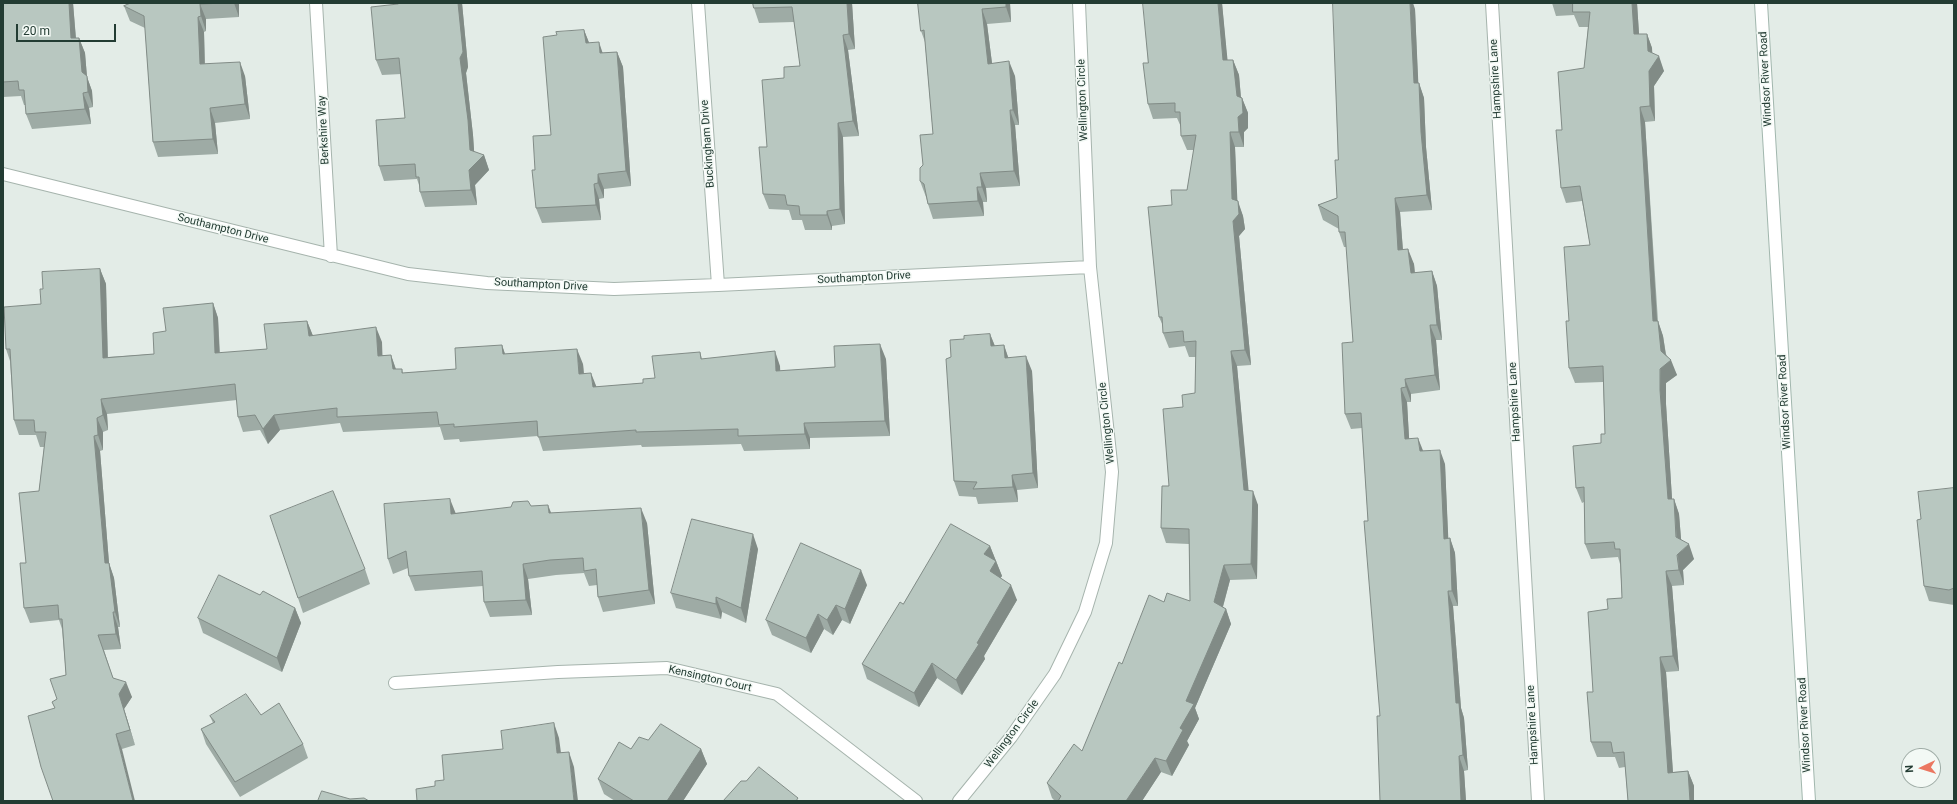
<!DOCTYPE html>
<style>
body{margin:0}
#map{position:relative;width:1957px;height:804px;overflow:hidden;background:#e3ece7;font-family:Roboto,sans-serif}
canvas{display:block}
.frame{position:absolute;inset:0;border:4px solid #233c33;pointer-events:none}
.north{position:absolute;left:1901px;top:748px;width:40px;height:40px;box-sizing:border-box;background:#f3f9f5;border:1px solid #a0ada7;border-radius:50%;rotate:266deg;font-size:11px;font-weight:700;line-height:16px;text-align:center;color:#233c33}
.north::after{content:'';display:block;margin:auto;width:14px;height:18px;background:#eb7761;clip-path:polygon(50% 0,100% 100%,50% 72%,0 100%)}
.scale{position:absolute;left:16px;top:24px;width:100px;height:18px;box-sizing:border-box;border:2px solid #233c33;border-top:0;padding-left:5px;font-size:12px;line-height:14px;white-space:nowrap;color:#233c33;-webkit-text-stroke:3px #f3f9f5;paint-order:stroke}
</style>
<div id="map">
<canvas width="1957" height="804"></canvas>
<div class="frame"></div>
<div class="north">N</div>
<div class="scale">20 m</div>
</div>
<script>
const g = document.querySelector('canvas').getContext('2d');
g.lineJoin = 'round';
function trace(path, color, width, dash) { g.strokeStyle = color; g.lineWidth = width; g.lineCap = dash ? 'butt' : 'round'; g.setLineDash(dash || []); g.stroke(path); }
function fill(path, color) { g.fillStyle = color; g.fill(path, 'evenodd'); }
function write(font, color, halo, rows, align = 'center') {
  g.font = font + ' Roboto,sans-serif'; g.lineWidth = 3; g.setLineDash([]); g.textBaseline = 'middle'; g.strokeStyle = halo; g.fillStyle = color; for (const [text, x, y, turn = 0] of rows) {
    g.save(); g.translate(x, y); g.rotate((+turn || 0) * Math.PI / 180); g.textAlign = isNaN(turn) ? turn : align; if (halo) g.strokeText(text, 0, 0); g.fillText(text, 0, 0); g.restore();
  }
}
const street = new Path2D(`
 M 316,3 L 331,256
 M 698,3 L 718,285
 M 1492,3 L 1538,801
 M 3,174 L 408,274 L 487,283 L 614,289 L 718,285 L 1090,267
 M 395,683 L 558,672 L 667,668 L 777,694 L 916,801
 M 959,801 L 1011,737 L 1055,674 L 1085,612 L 1106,543 L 1112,472 L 1090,267 L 1079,3`);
const secondary = new Path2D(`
 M 1761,3 L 1809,801`);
trace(street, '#a6b4ad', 14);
trace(secondary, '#a2b7ae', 14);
trace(street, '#fff', 12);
trace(secondary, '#fff', 12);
fill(new Path2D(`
 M 3,3 L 73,3 L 76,38 L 79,38 L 85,53 L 87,77 L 92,91 L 93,107 L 89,108 L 91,124 L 32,129 L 26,114 L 26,105 L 24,105 L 21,96 L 3,97 Z
 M 131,3 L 239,3 L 239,17 L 206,19 L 206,31 L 204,32 L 205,64 L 245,76 L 250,119 L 215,123 L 218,154 L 158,157 L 153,142 L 145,28 L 130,21 L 124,6 Z
 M 398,3 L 462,3 L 468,67 L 466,73 L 473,135 L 474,152 L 484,155 L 489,170 L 475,185 L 477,205 L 425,207 L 420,192 L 419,185 L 417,179 L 384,181 L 379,166 L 405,118 L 401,74 L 382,75 L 376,60 L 398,4 Z
 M 753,3 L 852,3 L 855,49 L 848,50 L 859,136 L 843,137 L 845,224 L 832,226 L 832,230 L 805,230 L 802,220 L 792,220 L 789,210 L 769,209 L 763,194 L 767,147 L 784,78 L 800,66 L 794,22 L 759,23 L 754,8 Z
 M 918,3 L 1010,3 L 1011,22 L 987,24 L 992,63 L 1015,76 L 1019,125 L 1015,125 L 1020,186 L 986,188 L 987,202 L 983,202 L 984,216 L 933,219 L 928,204 L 926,197 L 920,181 L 923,165 L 933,134 L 925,42 L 921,31 Z
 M 1222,3 L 1227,60 L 1233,60 L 1239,75 L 1241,97 L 1242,98 L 1248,113 L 1248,128 L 1244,132 L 1244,147 L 1235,147 L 1237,201 L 1243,216 L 1245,229 L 1239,236 L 1251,365 L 1237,366 L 1248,490 L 1258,505 L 1257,579 L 1230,580 L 1223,607 L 1226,609 L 1231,624 L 1195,708 L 1199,719 L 1187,741 L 1189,745 L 1172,776 L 1161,772 L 1142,801 L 1055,801 L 1052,798 L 1047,783 L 1082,751 L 1122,664 L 1164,602 L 1190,601 L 1189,544 L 1166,543 L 1161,528 L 1183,407 L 1195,393 L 1196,357 L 1189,357 L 1185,346 L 1169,348 L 1163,333 L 1163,326 L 1159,317 L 1172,205 L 1187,190 L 1194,150 L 1187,150 L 1181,136 L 1181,127 L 1177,118 L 1153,119 L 1148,104 L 1148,63 Z
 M 1552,3 L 1637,3 L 1639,34 L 1647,34 L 1652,48 L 1652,53 L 1664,71 L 1654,86 L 1655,121 L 1645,122 L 1658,321 L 1663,336 L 1666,354 L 1677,375 L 1666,383 L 1666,404 L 1672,499 L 1674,499 L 1679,514 L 1681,539 L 1694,559 L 1683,570 L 1684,585 L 1672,586 L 1679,671 L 1666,672 L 1673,772 L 1688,771 L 1694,786 L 1694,801 L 1628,801 L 1625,767 L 1619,768 L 1615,757 L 1597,757 L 1591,742 L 1593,692 L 1608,609 L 1622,598 L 1620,564 L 1618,557 L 1591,559 L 1585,544 L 1584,502 L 1582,503 L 1576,488 L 1601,443 L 1605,434 L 1603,382 L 1575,383 L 1569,368 L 1569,321 L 1590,245 L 1582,201 L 1566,203 L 1561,188 L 1562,130 L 1584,68 L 1588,27 L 1579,27 L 1574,15 L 1556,16 Z
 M 1415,9 L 1418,83 L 1419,83 L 1424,98 L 1426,147 L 1432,210 L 1400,212 L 1403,250 L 1414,264 L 1415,273 L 1432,271 L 1437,286 L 1442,340 L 1436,340 L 1440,390 L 1411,394 L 1411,402 L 1407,402 L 1409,439 L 1423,451 L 1445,464 L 1448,538 L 1450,538 L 1455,553 L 1458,606 L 1453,606 L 1461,708 L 1464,718 L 1468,770 L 1464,771 L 1466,801 L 1380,801 L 1380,716 L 1368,521 L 1362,428 L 1351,429 L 1345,414 L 1353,342 L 1347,247 L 1344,247 L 1339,232 L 1339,229 L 1323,220 L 1318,205 L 1337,198 L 1338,160 Z
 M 584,30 L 589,43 L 603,53 L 617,52 L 623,67 L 631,186 L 604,189 L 604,198 L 599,199 L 601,220 L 542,223 L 536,208 L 535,170 L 551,135 Z
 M 100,269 L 106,284 L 108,357 L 154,354 L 166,331 L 213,303 L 218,318 L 220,353 L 267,349 L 307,321 L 313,336 L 382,342 L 382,355 L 391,355 L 396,369 L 402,369 L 403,373 L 456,369 L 502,345 L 505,354 L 583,364 L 584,374 L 596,387 L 643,383 L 655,378 L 700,352 L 702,359 L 780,366 L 780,371 L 835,367 L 886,359 L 890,436 L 810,438 L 810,449 L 744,451 L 741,444 L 642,447 L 641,445 L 543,451 L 538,436 L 460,442 L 459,439 L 444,440 L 440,427 L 343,432 L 340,423 L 280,430 L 268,444 L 260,430 L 243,432 L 238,417 L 237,400 L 107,414 L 108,430 L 103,432 L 103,450 L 100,451 L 109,563 L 114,578 L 120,627 L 118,627 L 121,649 L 104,650 L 113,678 L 132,697 L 124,709 L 135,745 L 122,749 L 55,708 L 52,702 L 57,699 L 66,675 L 62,629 L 59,620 L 30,623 L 24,608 L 26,563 L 39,491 L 44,447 L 40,447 L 36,435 L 19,435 L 14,420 L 10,361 L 6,349 L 41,304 L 43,289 Z
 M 990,334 L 995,346 L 1004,345 L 1008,357 L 1032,371 L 1038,488 L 1017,490 L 1018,502 L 978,504 L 976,497 L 959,496 L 954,481 L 951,357 L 964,339 Z
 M 1954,488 L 1954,605 L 1929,601 L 1924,586 L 1921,519 Z
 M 531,506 L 551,513 L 647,523 L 655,604 L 603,612 L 598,597 L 597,585 L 589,586 L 584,573 L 556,575 L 528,579 L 532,615 L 490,617 L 484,602 L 483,586 L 415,591 L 409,576 L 408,568 L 393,574 L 388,559 L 455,513 Z
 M 990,546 L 1002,576 L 1000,578 L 1017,600 L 984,656 L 985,659 L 962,695 L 937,678 L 919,707 L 867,679 L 862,664 L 903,604 Z
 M 758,549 L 746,623 L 722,612 L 721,619 L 676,608 L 671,593 Z
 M 365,569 L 370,584 L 303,613 L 298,598 Z
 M 867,585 L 850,624 L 842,620 L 833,635 L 824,629 L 811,653 L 772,635 L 766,620 Z
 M 295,608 L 301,623 L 282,672 L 203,633 L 198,618 Z
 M 261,715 L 303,744 L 308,758 L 240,797 L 206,744 L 201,729 L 213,723 L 210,716 Z
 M 648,740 L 701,749 L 707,764 L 683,801 L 615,801 L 604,794 L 598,779 L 631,749 Z`), '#9eaba5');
fill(new Path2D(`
 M 69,3 L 73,3 L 77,53 L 71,38 Z
 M 234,3 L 239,3 L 239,17 Z
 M 458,3 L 462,3 L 468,67 L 466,73 L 473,135 L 475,164 L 484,155 L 489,170 L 475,185 L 477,205 L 471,190 L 469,170 L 470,150 L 460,58 Z
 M 847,3 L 852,3 L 855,49 L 849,34 Z
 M 1006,3 L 1010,3 L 1011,22 L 1006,7 Z
 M 1218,3 L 1222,3 L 1229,75 L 1223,60 Z
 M 1410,3 L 1413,3 L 1415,9 L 1419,98 L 1414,83 Z
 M 1632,3 L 1637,3 L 1640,49 L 1634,34 Z
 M 200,4 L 206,19 L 206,31 L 201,16 Z
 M 982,9 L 987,24 L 994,79 L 988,64 Z
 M 198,17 L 204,32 L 205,79 L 200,64 Z
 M 584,30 L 590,45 L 586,43 Z
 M 1647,34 L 1652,48 L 1653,64 L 1659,56 L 1664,71 L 1654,86 L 1655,121 L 1650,106 Z
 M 843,35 L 848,50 L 859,136 L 853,121 Z
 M 79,38 L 85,53 L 87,77 L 92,91 L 93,107 L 88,92 L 82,72 Z
 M 599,42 L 604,57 L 600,53 Z
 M 617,52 L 623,67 L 631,186 L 626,171 Z
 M 1233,60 L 1239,75 L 1242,111 L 1237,96 Z
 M 1009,61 L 1015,76 L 1019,125 L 1013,110 Z
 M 240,62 L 245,76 L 250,119 L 245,104 Z
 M 1419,83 L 1424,98 L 1426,147 L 1432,210 L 1427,195 L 1421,132 Z
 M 83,93 L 89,108 L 91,124 L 85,109 Z
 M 1242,98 L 1248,113 L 1248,128 L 1244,132 L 1244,147 L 1239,132 L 1238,117 Z
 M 1640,107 L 1645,122 L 1658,336 L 1653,321 Z
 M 210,108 L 215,123 L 218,154 L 213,139 Z
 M 1010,110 L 1015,125 L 1020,186 L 1014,171 Z
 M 838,123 L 843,137 L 845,224 L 840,209 Z
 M 1230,132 L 1235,147 L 1238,214 L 1232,199 Z
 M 980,173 L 986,188 L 987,202 L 982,187 Z
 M 598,174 L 604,189 L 604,198 L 598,183 Z
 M 594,184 L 599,199 L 601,220 L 596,205 Z
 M 977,187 L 983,202 L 984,216 L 978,201 Z
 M 1395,198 L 1400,212 L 1404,265 L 1398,250 Z
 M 1238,201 L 1243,216 L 1245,229 L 1239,236 L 1251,365 L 1245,350 L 1233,221 Z
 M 827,211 L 832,226 L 832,230 L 827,215 Z
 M 1408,249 L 1414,264 L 1416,288 L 1411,273 Z
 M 100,269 L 106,284 L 108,373 L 103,358 Z
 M 1432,271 L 1437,286 L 1442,340 L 1437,325 Z
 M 213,303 L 218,318 L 220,368 L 215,353 Z
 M 307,321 L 313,336 L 309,336 Z
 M 1658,321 L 1663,336 L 1667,363 L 1671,360 L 1677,375 L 1666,383 L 1666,404 L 1673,514 L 1668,499 L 1660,390 L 1661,351 Z
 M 1430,325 L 1436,340 L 1440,390 L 1435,375 Z
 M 376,327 L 382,342 L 383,371 L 378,356 Z
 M 990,334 L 996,349 L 991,346 Z
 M 880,344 L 886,359 L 890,436 L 885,421 Z
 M 502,345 L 507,360 L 503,354 Z
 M 1004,345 L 1009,360 L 1005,358 Z
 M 577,349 L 583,364 L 585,389 L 579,374 Z
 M 775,351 L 780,366 L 781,386 L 776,371 Z
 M 1231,351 L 1237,366 L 1250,505 L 1244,490 Z
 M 391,355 L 396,370 L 393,369 Z
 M 1026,356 L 1032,371 L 1038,488 L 1033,473 Z
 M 591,373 L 597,388 L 593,387 Z
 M 1405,379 L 1411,394 L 1411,402 L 1406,387 Z
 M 1401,388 L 1407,402 L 1410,454 L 1405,439 Z
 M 101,399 L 107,414 L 108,430 L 103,415 Z
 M 274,415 L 280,430 L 268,444 L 263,429 Z
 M 97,418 L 103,432 L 103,450 L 98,435 Z
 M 804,423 L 810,438 L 810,449 L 805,434 Z
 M 94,436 L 100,451 L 109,563 L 114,578 L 120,627 L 115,612 L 105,563 Z
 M 1418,438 L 1424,453 L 1420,451 Z
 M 1440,450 L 1445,464 L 1449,554 L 1444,539 Z
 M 1012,475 L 1017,490 L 1018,502 L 1013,487 Z
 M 1253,491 L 1258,505 L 1257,579 L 1251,564 Z
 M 450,499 L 456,514 L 451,514 Z
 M 1674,499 L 1679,514 L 1682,551 L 1689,544 L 1694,559 L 1683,570 L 1684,585 L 1679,570 Z
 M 548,505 L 554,520 L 549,513 Z
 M 641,508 L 647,523 L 655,604 L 649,590 Z
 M 753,534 L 758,549 L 746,623 L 741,608 Z
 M 1450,538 L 1455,553 L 1458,606 L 1452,591 Z
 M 990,546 L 996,561 L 984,554 Z
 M 996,561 L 1002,576 L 995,586 L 990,571 Z
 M 523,564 L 528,579 L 532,615 L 526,600 Z
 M 1224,565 L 1230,580 L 1220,617 L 1214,602 Z
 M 861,570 L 867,585 L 850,624 L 845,609 Z
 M 1666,571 L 1672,586 L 1679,671 L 1673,656 Z
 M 1011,585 L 1017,600 L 984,656 L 985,659 L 962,695 L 956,680 L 977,643 Z
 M 1448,591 L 1453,606 L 1461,708 L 1464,718 L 1468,770 L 1463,755 L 1456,703 Z
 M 716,597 L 722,612 L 721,619 L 716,604 Z
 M 836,605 L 842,620 L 833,635 L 827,620 Z
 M 295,608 L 301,623 L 282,672 L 277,658 Z
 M 1226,609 L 1231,624 L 1195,708 L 1199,719 L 1187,741 L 1189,745 L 1172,776 L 1166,761 L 1180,728 L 1186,701 Z
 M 113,612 L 118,627 L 121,649 L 116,634 Z
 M 818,614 L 824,629 L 811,653 L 806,638 Z
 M 1660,657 L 1666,672 L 1674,788 L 1668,773 Z
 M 932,663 L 937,678 L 919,707 L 914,693 Z
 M 126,682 L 132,697 L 124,709 L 135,745 L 130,730 L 119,694 Z
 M 554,723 L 559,738 L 563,768 L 557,753 Z
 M 116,734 L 122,749 L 135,801 L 133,801 Z
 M 701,749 L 707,764 L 683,801 L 667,801 Z
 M 569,752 L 574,767 L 578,801 L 574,801 Z
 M 1459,756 L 1464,771 L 1466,801 L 1461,801 Z
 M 1155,758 L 1161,772 L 1142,801 L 1126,801 Z
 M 1688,771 L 1694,786 L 1694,801 L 1690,801 Z`), '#818b86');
const building = new Path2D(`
 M 3,3 L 69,3 L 71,38 L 79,38 L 82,72 L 87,76 L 88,92 L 83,93 L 85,109 L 26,114 L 24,90 L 19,90 L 18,81 L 3,82 Z
 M 131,3 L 225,3 L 200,4 L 201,16 L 198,17 L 200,64 L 240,62 L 245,104 L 210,108 L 213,139 L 153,142 L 144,16 L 124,6 Z
 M 398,3 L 458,3 L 463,52 L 460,58 L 468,120 L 470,150 L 484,155 L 469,170 L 471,190 L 420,192 L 419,177 L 416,177 L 415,164 L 379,166 L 376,120 L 405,118 L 399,58 L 376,60 L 371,7 L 398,4 Z
 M 753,3 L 847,3 L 849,34 L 843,35 L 853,121 L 838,123 L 840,209 L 827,211 L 827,215 L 800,215 L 799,206 L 787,205 L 785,195 L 763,194 L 759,147 L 767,147 L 762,80 L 784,78 L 784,67 L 800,66 L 792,7 L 754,8 Z
 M 918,3 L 1006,3 L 1006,7 L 982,9 L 988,64 L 1009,61 L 1013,110 L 1010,110 L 1014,171 L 980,173 L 982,187 L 977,187 L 978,201 L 928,204 L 924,184 L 920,181 L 920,168 L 923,165 L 920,135 L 933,134 L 924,30 L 921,31 Z
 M 1143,3 L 1218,3 L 1223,60 L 1233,60 L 1237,96 L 1242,98 L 1243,113 L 1238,117 L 1239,132 L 1230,132 L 1232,199 L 1238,201 L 1239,214 L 1233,221 L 1245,350 L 1231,351 L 1244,490 L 1253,491 L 1251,564 L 1224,565 L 1214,602 L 1226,609 L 1186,701 L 1194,704 L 1180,728 L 1183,730 L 1166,761 L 1155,758 L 1126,801 L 1058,801 L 1061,796 L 1047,783 L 1074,744 L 1082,751 L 1119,662 L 1122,664 L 1149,595 L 1164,602 L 1167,593 L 1190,601 L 1189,529 L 1161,528 L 1162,486 L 1169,486 L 1163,409 L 1183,407 L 1182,395 L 1195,393 L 1196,341 L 1184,342 L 1183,331 L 1163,333 L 1162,317 L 1159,317 L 1148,207 L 1172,205 L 1171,190 L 1187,190 L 1196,135 L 1181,136 L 1180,112 L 1175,112 L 1175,103 L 1148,104 L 1143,63 L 1148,63 Z
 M 1333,3 L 1410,3 L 1414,83 L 1419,83 L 1421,132 L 1427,195 L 1395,198 L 1398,250 L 1408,249 L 1411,273 L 1432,271 L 1437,325 L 1430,325 L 1435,375 L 1405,379 L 1406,387 L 1401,388 L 1405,439 L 1418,438 L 1420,451 L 1440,450 L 1444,539 L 1450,538 L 1452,591 L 1448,591 L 1456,703 L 1459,703 L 1463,755 L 1459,756 L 1461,801 L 1380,801 L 1377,716 L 1380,716 L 1364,521 L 1368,521 L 1361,413 L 1345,414 L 1342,343 L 1353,342 L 1345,232 L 1339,232 L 1338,216 L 1318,205 L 1337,198 L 1335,160 L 1338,160 Z
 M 1573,3 L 1632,3 L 1634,34 L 1647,34 L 1648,51 L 1659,56 L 1649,71 L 1650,106 L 1640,107 L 1653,321 L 1658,321 L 1661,351 L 1671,360 L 1660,369 L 1660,390 L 1668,499 L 1674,499 L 1676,537 L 1689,544 L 1677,555 L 1679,570 L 1666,571 L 1673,656 L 1660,657 L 1668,773 L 1688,771 L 1690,801 L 1628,801 L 1624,752 L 1613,753 L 1611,742 L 1591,742 L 1587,692 L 1593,692 L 1588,612 L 1608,609 L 1607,599 L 1622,598 L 1620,549 L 1615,549 L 1614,542 L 1585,544 L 1584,487 L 1576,488 L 1573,446 L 1601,443 L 1601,434 L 1605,434 L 1603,366 L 1569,368 L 1566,321 L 1569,321 L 1564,247 L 1590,245 L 1580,186 L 1561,188 L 1556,130 L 1562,130 L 1558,72 L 1584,68 L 1590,12 L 1573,12 Z
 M 584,30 L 586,43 L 599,42 L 600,53 L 617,52 L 626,171 L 598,174 L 598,183 L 594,184 L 596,205 L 536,208 L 532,170 L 535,170 L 533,136 L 551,135 L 543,37 L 557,35 L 556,32 Z
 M 100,269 L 103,358 L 154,354 L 153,333 L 166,331 L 163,308 L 213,303 L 215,353 L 267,349 L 264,324 L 307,321 L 309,336 L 376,327 L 378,356 L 391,355 L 393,369 L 402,369 L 402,373 L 456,369 L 455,348 L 502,345 L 503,354 L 577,349 L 579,374 L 591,373 L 593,387 L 643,383 L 643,379 L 655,378 L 652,356 L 700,352 L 701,359 L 775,351 L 776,371 L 835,367 L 834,346 L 880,344 L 885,421 L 804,423 L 805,434 L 738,436 L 738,429 L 636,432 L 636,430 L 538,437 L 537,421 L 454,427 L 454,424 L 439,425 L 437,412 L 337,417 L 337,408 L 274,415 L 263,429 L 255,415 L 238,417 L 235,384 L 101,399 L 103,415 L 97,418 L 98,435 L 94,436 L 105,563 L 109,563 L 115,612 L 113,612 L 116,634 L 98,635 L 113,678 L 126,682 L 119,694 L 130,730 L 116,734 L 133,801 L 53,801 L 41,767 L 28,716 L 55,708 L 52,702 L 57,699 L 50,679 L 66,675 L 62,619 L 59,619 L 58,605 L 24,608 L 20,563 L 26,563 L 19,493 L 39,491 L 46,432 L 35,432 L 34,420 L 14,420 L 10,349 L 6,349 L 4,307 L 41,304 L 40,289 L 43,289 L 42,272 Z
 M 990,334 L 991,346 L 1004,345 L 1005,358 L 1026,356 L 1033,473 L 1012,475 L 1013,487 L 973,489 L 977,482 L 954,481 L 946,359 L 951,357 L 950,340 L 964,339 L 964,336 Z
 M 1954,488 L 1954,588 L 1949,590 L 1924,586 L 1917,520 L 1921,519 L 1918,492 Z
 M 333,491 L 365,569 L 298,598 L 270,516 Z
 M 450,499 L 451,514 L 511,507 L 513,502 L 528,501 L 531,506 L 548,505 L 549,513 L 641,508 L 649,590 L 598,597 L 596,569 L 584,571 L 583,558 L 550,560 L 523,564 L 526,600 L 484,602 L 482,571 L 409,576 L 406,551 L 388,559 L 384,504 Z
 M 692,519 L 753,534 L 741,608 L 716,597 L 716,604 L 671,593 Z
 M 951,524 L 990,546 L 984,554 L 996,561 L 990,571 L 1011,585 L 977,643 L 979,644 L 956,680 L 932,663 L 914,693 L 862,664 L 900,602 L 903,604 Z
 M 801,543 L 861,570 L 845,609 L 836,605 L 827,620 L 818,614 L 806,638 L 766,620 Z
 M 219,575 L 260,595 L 263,591 L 295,608 L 277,658 L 198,618 Z
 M 246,694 L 261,715 L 279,703 L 303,744 L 235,782 L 201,729 L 215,722 L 210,716 Z
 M 554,723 L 557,753 L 569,752 L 574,801 L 417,801 L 416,789 L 435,786 L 435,781 L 444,780 L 442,755 L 503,749 L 501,731 Z
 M 661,724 L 701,749 L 667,801 L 634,801 L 598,779 L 619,742 L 631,749 L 639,737 L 648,740 Z
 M 759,767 L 798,798 L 796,801 L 723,801 L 741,781 L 746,781 Z
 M 322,791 L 350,799 L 364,798 L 369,801 L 318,801 Z`);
fill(building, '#b8c7c0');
trace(building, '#818b86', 1);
write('11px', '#233c33', '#f3f9f5', [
 ["Hampshire Lane",1496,79,-93],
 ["Windsor River Road",1766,79,-93],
 ["Wellington Circle",1083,100,-92],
 ["Berkshire Way",324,130,-93],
 ["Buckingham Drive",708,144,-94],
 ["Southampton Drive",223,229,14],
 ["Southampton Drive",864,278,-3],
 ["Southampton Drive",541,285,3],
 ["Hampshire Lane",1515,402,-93],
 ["Windsor River Road",1785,402,-93],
 ["Wellington Circle",1107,423,-96],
 ["Kensington Court",710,679,13],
 ["Hampshire Lane",1533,725,-93],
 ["Windsor River Road",1805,725,-93],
 ["Wellington Circle",1012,734,-53]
]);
</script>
